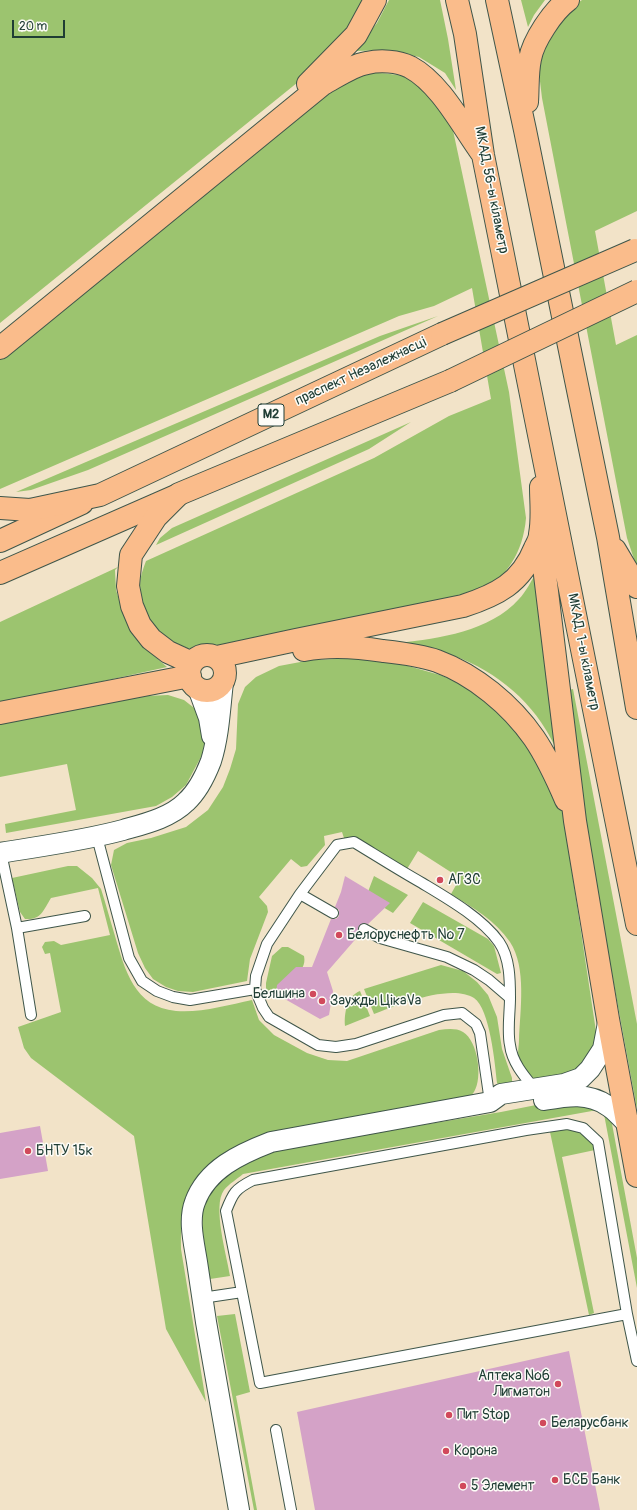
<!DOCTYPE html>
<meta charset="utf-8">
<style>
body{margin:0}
#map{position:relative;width:637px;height:1510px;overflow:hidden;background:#f2e3c8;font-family:Pangolin,sans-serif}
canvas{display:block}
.scale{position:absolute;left:12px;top:20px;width:53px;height:18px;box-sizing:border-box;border:2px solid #1f3d34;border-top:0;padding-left:5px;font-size:12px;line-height:14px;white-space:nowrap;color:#1f3d34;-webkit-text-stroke:3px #fdfcf7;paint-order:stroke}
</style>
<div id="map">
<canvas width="637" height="1510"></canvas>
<div class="scale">20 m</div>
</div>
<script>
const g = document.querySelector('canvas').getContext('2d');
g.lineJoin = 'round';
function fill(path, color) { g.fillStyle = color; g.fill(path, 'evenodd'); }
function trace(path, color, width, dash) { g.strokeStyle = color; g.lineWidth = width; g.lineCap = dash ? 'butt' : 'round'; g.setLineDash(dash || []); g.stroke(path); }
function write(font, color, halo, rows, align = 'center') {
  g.font = font + ' Pangolin,sans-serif'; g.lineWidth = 3; g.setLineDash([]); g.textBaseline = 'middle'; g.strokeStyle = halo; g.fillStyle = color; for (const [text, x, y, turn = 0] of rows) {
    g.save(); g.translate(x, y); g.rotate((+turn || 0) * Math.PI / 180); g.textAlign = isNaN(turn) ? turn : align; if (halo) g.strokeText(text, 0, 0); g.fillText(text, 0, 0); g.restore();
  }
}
fill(new Path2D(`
 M 0,0 L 365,0 L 351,26 L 308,74 L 0,323 Z
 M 389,0 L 440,0 L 448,39 L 456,90 L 445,73 L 419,57 L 389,50 L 355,51 L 377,23 Z
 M 521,0 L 545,0 L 534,15 L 528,27 Z
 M 582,0 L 637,0 L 637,211 L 595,231 L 616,345 L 637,335 L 637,568 L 627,538 L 542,98 L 539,73 L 540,59 L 543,48 L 567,10 Z
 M 366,73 C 381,73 399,73 413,80 C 427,87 441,108 451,121 L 509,392 L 526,518 C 523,553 507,576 479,595 L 384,617 L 201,651 C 188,649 174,645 163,638 C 149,629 141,601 140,585 C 140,577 143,569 146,561 L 374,458 L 449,416 L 491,399 L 472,288 L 434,306 L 399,316 L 0,489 L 0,357 L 331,91 Z
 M 438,316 L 88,470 L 31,490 L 16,492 L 380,336 Z
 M 411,422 L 369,449 L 156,545 L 160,538 L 172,528 Z
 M 118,567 L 115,570 L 116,590 L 122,609 L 145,648 L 167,667 L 0,704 L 0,622 Z
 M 536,573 L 556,749 C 553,743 550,736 546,730 C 523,691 481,662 438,651 C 425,647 412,645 399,643 C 440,638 489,632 519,599 C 526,592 531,581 536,573 Z
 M 363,658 L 401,664 L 440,675 L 468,686 L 513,724 L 561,799 L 597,1038 L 590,1065 L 541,1083 C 532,1077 521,1070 519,1059 C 517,1054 519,1046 519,1040 C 520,1010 527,968 510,942 C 495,920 473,908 451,894 L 460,878 L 418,851 L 407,869 L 345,841 L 342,832 L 324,836 L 325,845 L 307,866 L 301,867 L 291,859 L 259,897 L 267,906 L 268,912 L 250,959 L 247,981 L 193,992 L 178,991 L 166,987 L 153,979 L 145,968 L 138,953 L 111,865 L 114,850 L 127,843 L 151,838 L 186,827 L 208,810 L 223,787 L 230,769 L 236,749 L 238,704 L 245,687 L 256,677 L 279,666 L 311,660 Z
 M 573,689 L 637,1024 L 637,1109 L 578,790 L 569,690 Z
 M 168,695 L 184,700 L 198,711 L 205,735 L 203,753 L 186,785 L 172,797 L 156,806 L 6,833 L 5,824 L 76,810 L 67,764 L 0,777 L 0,723 L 146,696 Z
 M 68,866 L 77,866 L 92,878 L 101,889 C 106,904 110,920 115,936 C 125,970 134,1007 176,1011 C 201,1013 228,1005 252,1000 L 259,1020 L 274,1035 L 307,1053 L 328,1060 L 347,1061 L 439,1030 C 448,1029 456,1028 463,1032 C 478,1041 483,1078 474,1092 C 472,1095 468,1098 466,1101 L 220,1157 C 212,1163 203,1169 197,1177 C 180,1196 181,1225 181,1249 L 206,1402 L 166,1329 L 134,1136 L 31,1058 L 24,1048 L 18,1027 L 61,1012 L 50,953 L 45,954 L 42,947 L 45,942 L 54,941 L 61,945 L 110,935 L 98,888 L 51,898 C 43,911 41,920 25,919 L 20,912 L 12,878 Z
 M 374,876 L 408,895 L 393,913 L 366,897 Z
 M 423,902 L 488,939 L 494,946 L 501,973 L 497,974 L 410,923 Z
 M 282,947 L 288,947 L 304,956 C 308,973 284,985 273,993 L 269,994 L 266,988 L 266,983 L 272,956 Z
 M 441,965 L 463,971 L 477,982 L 488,995 L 497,1017 L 502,1049 L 512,1078 L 512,1088 L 502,1089 L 497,1083 C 495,1064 490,1009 474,998 C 451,983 397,1005 374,1014 L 364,989 Z
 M 360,991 L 370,1016 L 345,1026 C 344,1013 347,996 360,991 Z
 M 566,1099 C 582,1099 599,1098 610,1113 L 637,1258 L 637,1288 L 603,1109 L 243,1174 C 237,1179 229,1184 224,1190 C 212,1206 227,1256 230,1276 L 210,1279 C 202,1222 188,1189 247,1154 L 501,1112 Z
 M 576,1127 L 592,1133 L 595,1150 L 562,1157 L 594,1313 L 589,1315 L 550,1132 Z
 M 235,1314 L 250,1392 L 236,1396 L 257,1510 L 254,1510 L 217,1316 Z`), '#9cc46f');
fill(new Path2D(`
 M 345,876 L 390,903 L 368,924 L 364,923 L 359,926 L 358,929 L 360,934 L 327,972 L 333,991 L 329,1015 L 320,1019 L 276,994 L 277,985 L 296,967 L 312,967 L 331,919 L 336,919 L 339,916 L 339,910 L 335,907 L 341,892 Z
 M 40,1126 L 48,1171 L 0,1179 L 0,1133 Z
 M 569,1351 L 600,1510 L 315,1510 L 297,1412 Z`), '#d4a2c7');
const lane = new Path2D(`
 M 97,837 L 129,958 L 142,981 L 157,991 L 173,997 L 190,1000 L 255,989
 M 1,853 L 17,928 L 31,1015
 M 300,894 L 337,845 L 354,842 C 377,856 399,870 422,883 C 447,898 482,918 499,942 C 510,958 510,980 510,998
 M 333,913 L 300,894 L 267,944 L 256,976 L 255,989 L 263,1008 L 269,1017 L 318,1045 L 336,1047 L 356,1044 L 444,1015 L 462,1013 L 476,1024 L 480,1033 L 490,1102
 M 17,928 L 85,916
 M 364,929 L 380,938 L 447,957 L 474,970 L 489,980 L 510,998 C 510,1013 507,1031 510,1045 C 512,1062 524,1076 534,1088
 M 202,1298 L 242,1292
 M 627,1314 L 260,1383 L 226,1211 C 233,1193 235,1189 253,1180 L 526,1130 L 567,1124 L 583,1128 L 598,1142 L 627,1314 L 637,1361
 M 276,1430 L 291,1510`);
const street = new Path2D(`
 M 198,688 L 209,718 L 212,736
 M 0,853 C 41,846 82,841 123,830 C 144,824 170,818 186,802 C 197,792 206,774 211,761 C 219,736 220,708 223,682
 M 544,1100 C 567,1096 588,1092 608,1106 C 615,1110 621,1118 627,1123
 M 239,1510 C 228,1447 217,1384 206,1322 C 203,1302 200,1282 197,1262 C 194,1243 188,1220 195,1202 C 207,1169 240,1154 271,1142 L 490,1102 L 501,1094 L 564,1084 L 581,1078 L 590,1069 L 603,1049 L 608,1023`);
const primary = new Path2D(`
 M 0,541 L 82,503
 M 0,573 L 178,495`);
const highway = new Path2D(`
 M 457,0 L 465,34 L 483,155 L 637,924
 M 497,0 L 525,130 L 608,537 L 637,708
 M 308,84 L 356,35 L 375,0
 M 527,102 C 528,88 527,73 530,59 C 533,41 553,11 568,0
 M 0,348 L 323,84 C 336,77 353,65 367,63 C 380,60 398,61 410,67 C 440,83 461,124 481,152
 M 0,508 L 30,510 L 100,495 L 442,334
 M 540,534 L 575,821 L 608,1019 L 637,1176
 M 615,550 L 637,587
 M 304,650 C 330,645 358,647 383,651 C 401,653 420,655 437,661 C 475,675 511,705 534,738 C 547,757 557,779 566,800
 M189 673a18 18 0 1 1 36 0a18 18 0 1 1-36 0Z
 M 217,657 L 296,640 L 463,606 C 497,595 521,583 535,548 C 537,544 540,539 540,534 C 543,519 541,502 541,487
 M 192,663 L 168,652 L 151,639 L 140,625 L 132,606 L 128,586 L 131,555 L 156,517 L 179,494 L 450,381
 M 0,713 L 190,676`);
trace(lane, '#3f564a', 12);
trace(street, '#3f564a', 22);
trace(primary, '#3f564a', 24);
trace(highway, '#3f564a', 24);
trace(lane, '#fff', 10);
trace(street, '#fff', 20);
trace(primary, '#fabc8b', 22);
trace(highway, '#fabc8b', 22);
const highwayBridge = new Path2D(`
 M 442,334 L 635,250
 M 450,381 L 637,291`);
trace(highwayBridge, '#3f564a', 24, []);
trace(highwayBridge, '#fabc8b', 22);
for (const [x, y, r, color] of [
 [440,880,4,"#d1495b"],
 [339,935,4,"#d1495b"],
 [313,994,4,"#d1495b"],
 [322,1001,4,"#d1495b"],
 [28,1151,4,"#d1495b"],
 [558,1384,4,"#d1495b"],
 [449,1415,4,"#d1495b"],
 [543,1423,4,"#d1495b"],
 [446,1451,4,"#d1495b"],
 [555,1480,4,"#d1495b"],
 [463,1486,4,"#d1495b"]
]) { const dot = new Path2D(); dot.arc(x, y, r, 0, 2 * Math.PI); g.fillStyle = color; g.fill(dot); trace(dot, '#fdfcf7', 1.5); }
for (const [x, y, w] of [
 [271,415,26]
]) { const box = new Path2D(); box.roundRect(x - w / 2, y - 11, w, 22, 3); g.fillStyle = '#fdfcf7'; g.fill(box); trace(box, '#1f3d34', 1); }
write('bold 13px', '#1f3d34', null, [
 ["М2",271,415]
]);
write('14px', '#1f3d34', '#fdfcf7', [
 ["МКАД, 56-ы кіламетр",491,190,79],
 ["праспект Незалежнасці",361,372,-25],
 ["МКАД, 1-ы кіламетр",583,652,79]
]);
write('14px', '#1f3d34', '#fdfcf7', [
 ["АГЗС",448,880],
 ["Белоруснефть № 7",347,935],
 ["Белшина",305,994,"right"],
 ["Заужды ЦікаVа",330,1001],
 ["БНТУ 15к",36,1151],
 ["Аптека №6",550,1376,"right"],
 ["Лигматон",550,1392,"right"],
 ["Пит Stop",457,1415],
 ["Беларусбанк",551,1423],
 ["Корона",454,1451],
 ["БСБ Банк",563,1480],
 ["5 Элемент",471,1486]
], 'left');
</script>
